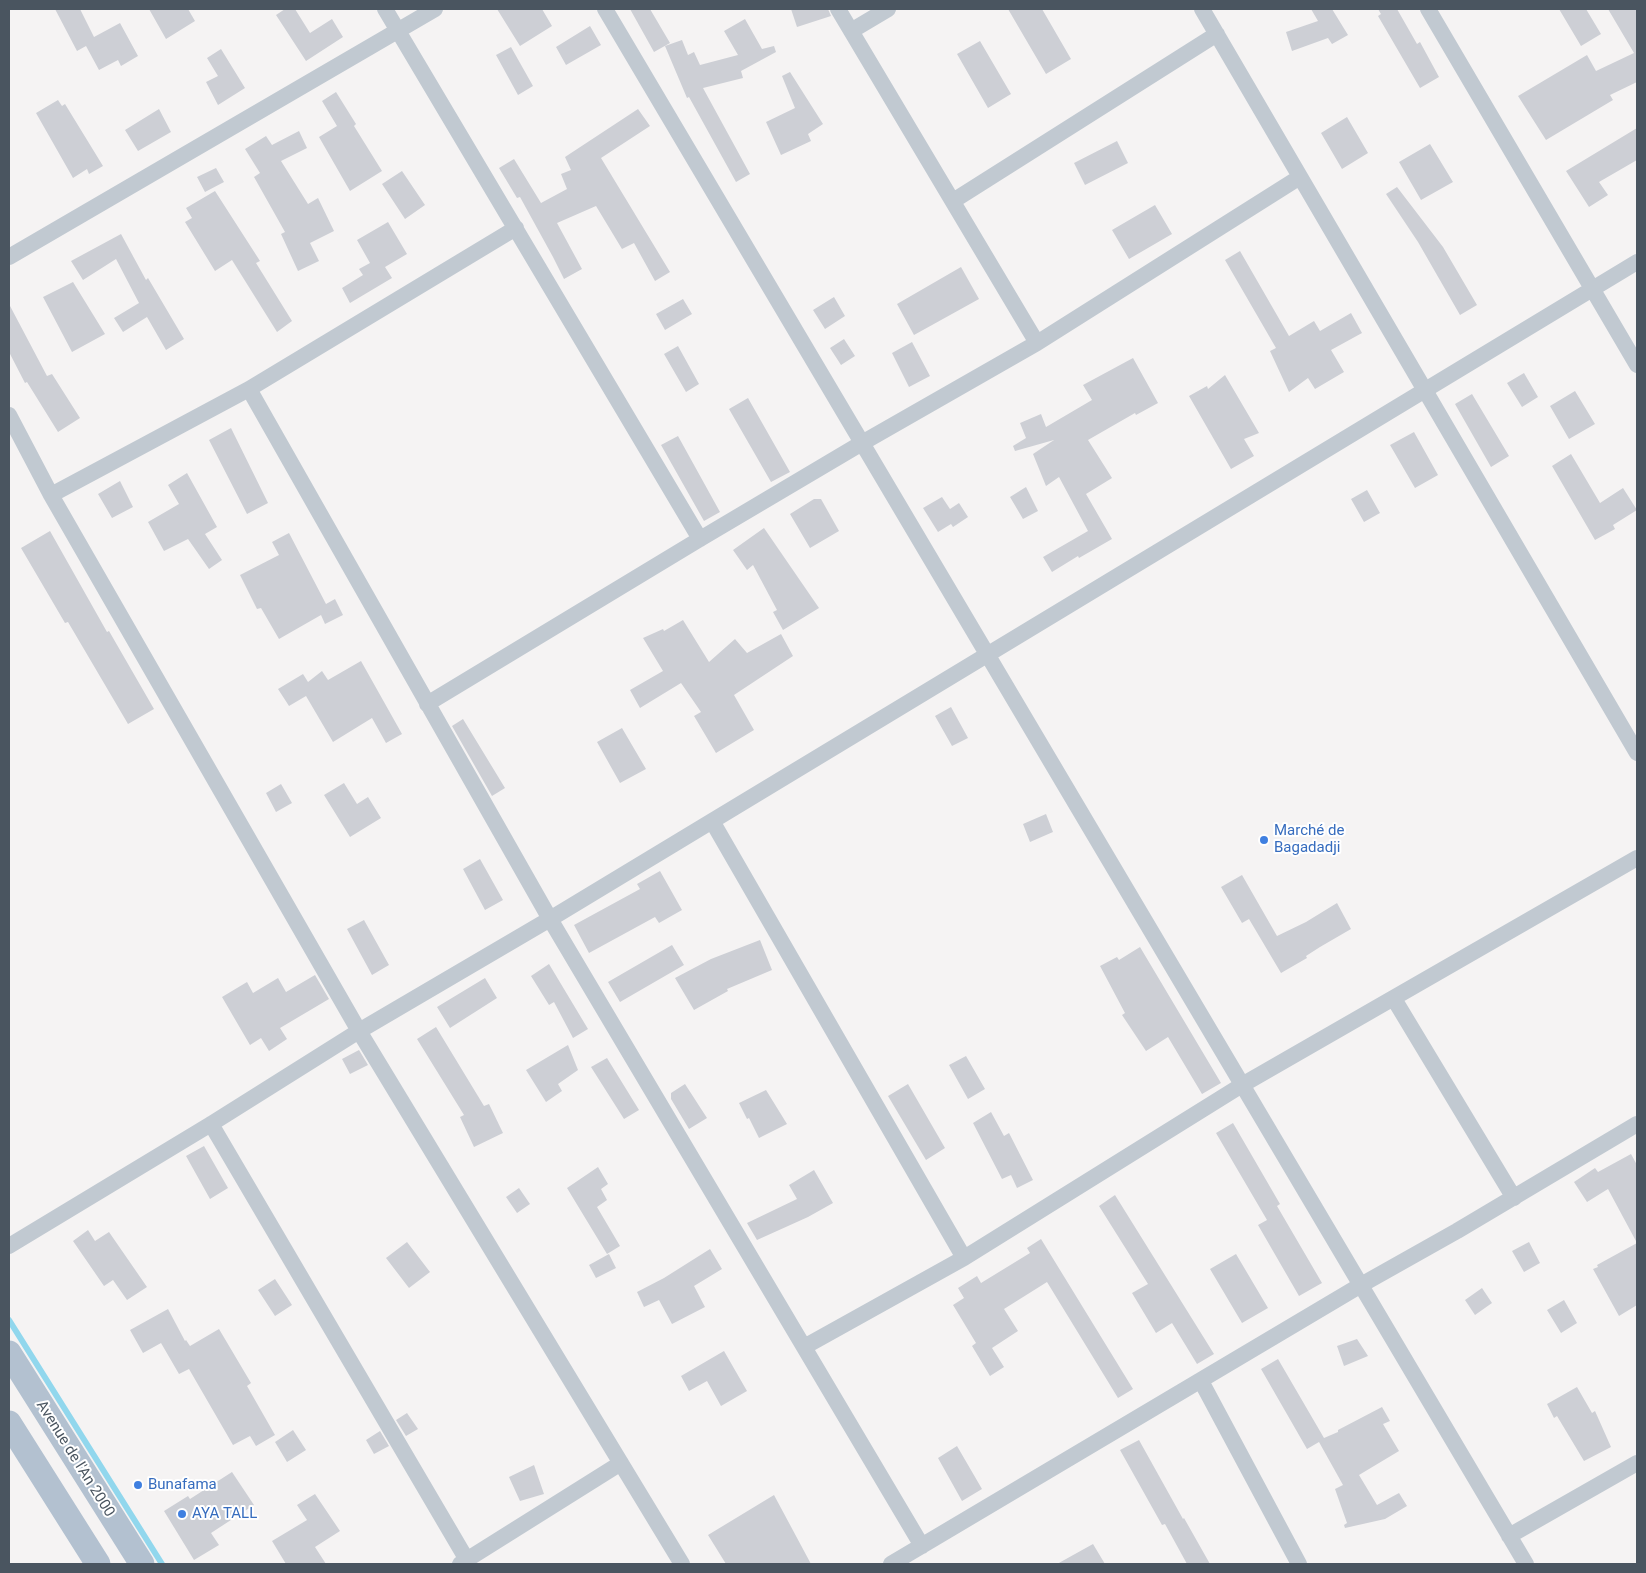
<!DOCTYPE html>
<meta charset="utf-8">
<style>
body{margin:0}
#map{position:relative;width:1646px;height:1573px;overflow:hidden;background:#f5f3f3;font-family:Roboto,sans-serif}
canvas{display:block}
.frame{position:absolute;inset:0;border:10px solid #4a5560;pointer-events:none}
</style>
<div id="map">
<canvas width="1646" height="1573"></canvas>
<div class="frame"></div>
</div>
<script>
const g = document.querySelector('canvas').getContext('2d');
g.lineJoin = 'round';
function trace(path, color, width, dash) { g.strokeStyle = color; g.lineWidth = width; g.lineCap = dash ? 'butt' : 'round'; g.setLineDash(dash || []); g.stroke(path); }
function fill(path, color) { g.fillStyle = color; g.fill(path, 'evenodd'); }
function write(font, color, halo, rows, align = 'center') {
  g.font = font + ' Roboto,sans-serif'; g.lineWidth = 4; g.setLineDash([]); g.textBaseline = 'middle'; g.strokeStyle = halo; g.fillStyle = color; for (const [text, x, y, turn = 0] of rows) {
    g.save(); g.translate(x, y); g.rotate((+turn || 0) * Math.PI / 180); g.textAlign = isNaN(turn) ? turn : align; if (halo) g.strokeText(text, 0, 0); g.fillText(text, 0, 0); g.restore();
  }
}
trace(new Path2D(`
 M 9,1320 L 162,1564`), '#91d7ed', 6);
fill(new Path2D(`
 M 55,9 L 80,9 L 94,37 L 120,23 L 138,56 L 121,66 L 118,60 L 99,70 L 86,46 L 77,51 Z
 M 149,9 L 188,9 L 195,21 L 166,39 Z
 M 285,9 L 295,9 L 310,33 L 332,19 L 343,37 L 306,61 L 276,15 Z
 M 497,9 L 542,9 L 552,26 L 520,46 Z
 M 630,9 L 650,9 L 670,43 L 654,52 Z
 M 791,9 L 828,9 L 831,16 L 797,27 Z
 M 1008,9 L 1042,9 L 1071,59 L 1046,74 Z
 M 1311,9 L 1332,9 L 1348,35 L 1332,44 L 1328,38 L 1292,51 L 1286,32 L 1318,21 Z
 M 1378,9 L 1397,9 L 1417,44 L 1420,42 L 1439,77 L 1420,88 L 1378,16 L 1381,14 Z
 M 1559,9 L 1586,9 L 1601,34 L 1581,46 Z
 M 1608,9 L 1637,9 L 1637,82 L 1610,95 L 1613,100 L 1546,140 L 1518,96 L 1587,55 L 1596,71 L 1634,53 Z
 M 745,19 L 762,49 L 774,46 L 776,52 L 741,71 L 743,78 L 703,88 L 750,174 L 736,182 L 689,97 L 687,98 L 665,46 L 682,40 L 688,55 L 694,52 L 700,65 L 738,55 L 724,31 Z
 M 590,26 L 601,45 L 566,65 L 556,47 Z
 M 980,41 L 1011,94 L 988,108 L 957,54 Z
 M 511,47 L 533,86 L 518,95 L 496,55 Z
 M 221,49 L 245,88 L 218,105 L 206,82 L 218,76 L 207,58 Z
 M 790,72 L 823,124 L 808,134 L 811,141 L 781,155 L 766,122 L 795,108 L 782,76 Z
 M 336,92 L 356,124 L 354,126 L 382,171 L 350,191 L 319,137 L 337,126 L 322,101 Z
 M 58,100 L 62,106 L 65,104 L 103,166 L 89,174 L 87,169 L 73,178 L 36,113 Z
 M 159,109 L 171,132 L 138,151 L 125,130 Z
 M 638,109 L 650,126 L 601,158 L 670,272 L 655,281 L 634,243 L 622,249 L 596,206 L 557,223 L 582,269 L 564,279 L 553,257 L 520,197 L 517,198 L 499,168 L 514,159 L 541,203 L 567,189 L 561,174 L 571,170 L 565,157 Z
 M 1347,117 L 1368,153 L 1342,169 L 1321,133 Z
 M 1637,128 L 1637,160 L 1599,182 L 1608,195 L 1589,207 L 1566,171 Z
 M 299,131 L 307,148 L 281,161 L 308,204 L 318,198 L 334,231 L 310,243 L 319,261 L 298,271 L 281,234 L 285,232 L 254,177 L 260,173 L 245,149 L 266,136 L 272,145 Z
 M 1117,141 L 1128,163 L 1085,185 L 1074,163 Z
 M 1430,144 L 1453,182 L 1421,200 L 1399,162 Z
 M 216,168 L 224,182 L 205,192 L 197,177 Z
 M 402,171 L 425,205 L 405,219 L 382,184 Z
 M 1397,187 L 1443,247 L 1477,305 L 1460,315 L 1418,242 L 1386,194 Z
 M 215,191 L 260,261 L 256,263 L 292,321 L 277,332 L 232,260 L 215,271 L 185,222 L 192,218 L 186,208 Z
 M 1155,205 L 1172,234 L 1129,259 L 1112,230 Z
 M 388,222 L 407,254 L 385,267 L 392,278 L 350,303 L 342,288 L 363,275 L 359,269 L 370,263 L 357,240 Z
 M 121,234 L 146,280 L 148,278 L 184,339 L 166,350 L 147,317 L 123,332 L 114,318 L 139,303 L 116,259 L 83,280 L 71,261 Z
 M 1240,251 L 1289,336 L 1314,321 L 1320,331 L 1351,313 L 1362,333 L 1331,350 L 1344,372 L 1315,389 L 1308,378 L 1289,392 L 1270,351 L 1276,348 L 1225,260 Z
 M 961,267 L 979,299 L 914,335 L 897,304 Z
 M 73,282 L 105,334 L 72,352 L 43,297 Z
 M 834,297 L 845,316 L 825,329 L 813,310 Z
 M 683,299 L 692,314 L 665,330 L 656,314 Z
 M 9,304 L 47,376 L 52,374 L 80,418 L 58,432 L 27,382 L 25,383 L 9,352 Z
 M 844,339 L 855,356 L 841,365 L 830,348 Z
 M 912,342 L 930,376 L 909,387 L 892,353 Z
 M 678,346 L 699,384 L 686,392 L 664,354 Z
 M 1133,358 L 1158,403 L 1136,415 L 1135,413 L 1088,440 L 1112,478 L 1086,494 L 1112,539 L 1079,558 L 1078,556 L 1052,572 L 1043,557 L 1088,531 L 1059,477 L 1046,486 L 1033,454 L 1054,440 L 1015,451 L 1013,446 L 1026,438 L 1020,423 L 1041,414 L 1046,427 L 1092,400 L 1083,385 Z
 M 1524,373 L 1538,397 L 1522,407 L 1507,383 Z
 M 1225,375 L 1259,433 L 1244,439 L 1254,456 L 1231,469 L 1189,396 L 1207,386 L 1208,389 Z
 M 1575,391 L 1595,424 L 1569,439 L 1550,406 Z
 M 1472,394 L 1509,456 L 1491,467 L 1455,404 Z
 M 748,398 L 790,472 L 771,482 L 729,409 Z
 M 231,428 L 268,503 L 247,514 L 209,440 Z
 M 1414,432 L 1438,475 L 1415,488 L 1390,445 Z
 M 678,436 L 720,512 L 704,521 L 661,445 Z
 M 1571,454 L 1600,503 L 1623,488 L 1637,510 L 1613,525 L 1615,529 L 1595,540 L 1552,466 Z
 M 187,473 L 217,527 L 205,534 L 222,560 L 209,569 L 188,539 L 164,551 L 148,522 L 179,504 L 168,485 Z
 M 120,481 L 133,507 L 112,518 L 98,494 Z
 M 1026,487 L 1038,511 L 1023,519 L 1010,497 Z
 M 1367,490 L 1380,513 L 1364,522 L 1351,499 Z
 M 942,497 L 950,509 L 959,503 L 968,517 L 953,527 L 951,524 L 938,532 L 923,508 Z
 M 814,499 L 821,499 L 839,531 L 810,548 L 790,514 Z
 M 764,528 L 819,608 L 783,630 L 773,612 L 777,610 L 753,565 L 747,570 L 733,550 Z
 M 50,531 L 107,632 L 109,631 L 154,709 L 128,724 L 68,622 L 65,623 L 21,548 Z
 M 289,533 L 326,604 L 335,599 L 343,615 L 325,624 L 321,615 L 279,639 L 261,608 L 257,609 L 240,575 L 279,555 L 272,542 Z
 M 683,620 L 709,662 L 735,639 L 747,653 L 781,634 L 793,656 L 734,695 L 754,730 L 716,753 L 694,716 L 701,712 L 681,683 L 640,708 L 630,690 L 663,671 L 643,638 L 663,629 L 664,631 Z
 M 361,661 L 402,734 L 386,743 L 372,718 L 333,742 L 306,696 L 289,706 L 278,689 L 303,674 L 308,682 L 322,671 L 328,680 Z
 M 951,707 L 968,738 L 952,746 L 935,716 Z
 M 463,719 L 505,788 L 492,796 L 452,726 Z
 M 622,728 L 646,769 L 620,783 L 597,742 Z
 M 344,783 L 357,804 L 368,797 L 381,818 L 350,837 L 324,795 Z
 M 281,784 L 292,803 L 276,812 L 266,793 Z
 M 1046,814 L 1053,832 L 1030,842 L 1023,824 Z
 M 480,859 L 503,900 L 485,910 L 463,869 Z
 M 660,871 L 682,910 L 659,923 L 655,917 L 589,953 L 574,925 L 640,889 L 637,884 Z
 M 1242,875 L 1277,936 L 1306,922 L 1337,903 L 1351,929 L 1320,947 L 1306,956 L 1307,958 L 1281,973 L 1249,919 L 1242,923 L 1221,887 Z
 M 364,920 L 389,965 L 372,975 L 347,929 Z
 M 760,940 L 772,970 L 727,989 L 728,991 L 694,1010 L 675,978 L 711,959 Z
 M 672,945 L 684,965 L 620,1002 L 608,982 Z
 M 1140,947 L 1221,1083 L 1202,1094 L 1168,1037 L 1146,1051 L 1122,1015 L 1125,1013 L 1100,966 L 1117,957 L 1119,960 Z
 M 549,964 L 588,1029 L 573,1038 L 554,1002 L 549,1005 L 531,976 Z
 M 315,975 L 329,999 L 280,1028 L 287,1039 L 269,1051 L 261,1038 L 250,1045 L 222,997 L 247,982 L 253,993 L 278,978 L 286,992 Z
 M 485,978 L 497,998 L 450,1028 L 437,1007 Z
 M 436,1027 L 484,1106 L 489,1104 L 503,1133 L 474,1147 L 460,1117 L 464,1115 L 417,1039 Z
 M 568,1045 L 578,1070 L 558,1084 L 562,1091 L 546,1102 L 526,1070 Z
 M 359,1050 L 368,1065 L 350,1074 L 342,1059 Z
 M 966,1056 L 985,1089 L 968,1099 L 949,1065 Z
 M 607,1058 L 639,1110 L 624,1119 L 591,1067 Z
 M 685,1084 L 707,1118 L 689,1129 L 671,1099 L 671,1093 Z
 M 908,1084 L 945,1148 L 926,1160 L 888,1096 Z
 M 766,1090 L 787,1124 L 759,1138 L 749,1118 L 747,1119 L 739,1103 Z
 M 991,1112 L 1004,1136 L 1009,1133 L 1033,1180 L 1017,1188 L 1011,1175 L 1002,1179 L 973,1123 Z
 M 1233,1123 L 1280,1204 L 1277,1206 L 1322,1283 L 1299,1296 L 1258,1225 L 1267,1220 L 1216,1133 Z
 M 204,1146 L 228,1188 L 210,1199 L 186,1156 Z
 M 1631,1154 L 1637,1165 L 1637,1305 L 1619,1316 L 1593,1269 L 1598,1267 L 1597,1265 L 1637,1243 L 1608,1189 L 1587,1202 L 1574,1182 L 1595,1168 L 1598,1172 Z
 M 598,1167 L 608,1184 L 601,1189 L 607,1200 L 597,1207 L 620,1246 L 607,1254 L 567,1188 Z
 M 814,1170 L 833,1203 L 808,1217 L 757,1240 L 747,1223 L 797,1199 L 789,1185 Z
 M 519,1188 L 530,1204 L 517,1213 L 506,1197 Z
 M 1115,1195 L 1214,1354 L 1197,1364 L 1172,1323 L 1156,1333 L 1132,1293 L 1148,1284 L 1099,1206 Z
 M 88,1230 L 95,1241 L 109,1232 L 147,1287 L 127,1300 L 113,1280 L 104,1286 L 73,1241 Z
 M 1041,1239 L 1133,1389 L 1118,1398 L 1047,1282 L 1004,1309 L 1018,1331 L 992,1348 L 1004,1367 L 990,1376 L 972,1346 L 976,1343 L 953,1305 L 964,1298 L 958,1288 L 977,1276 L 981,1283 L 1030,1253 L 1027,1248 Z
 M 407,1242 L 430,1272 L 409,1288 L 386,1258 Z
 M 1529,1242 L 1540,1263 L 1524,1272 L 1512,1251 Z
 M 710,1249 L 722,1269 L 694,1286 L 705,1307 L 672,1324 L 659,1300 L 644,1307 L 637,1292 L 664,1278 Z
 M 609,1254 L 616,1268 L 596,1278 L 589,1265 Z
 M 1236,1254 L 1268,1308 L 1242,1323 L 1210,1269 Z
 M 275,1279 L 292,1305 L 275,1316 L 258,1290 Z
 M 1482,1288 L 1492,1303 L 1475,1315 L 1465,1300 Z
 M 1564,1300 L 1577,1323 L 1561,1333 L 1547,1310 Z
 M 168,1309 L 185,1341 L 186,1340 L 190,1346 L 219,1329 L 251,1383 L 247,1386 L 275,1435 L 256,1446 L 250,1436 L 233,1445 L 189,1369 L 179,1374 L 161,1343 L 143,1353 L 130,1330 Z
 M 1357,1339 L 1368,1356 L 1344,1366 L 1337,1346 Z
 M 724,1351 L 747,1391 L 721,1406 L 707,1381 L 689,1391 L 681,1376 Z
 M 1278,1359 L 1324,1438 L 1338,1432 L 1338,1430 L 1382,1407 L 1390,1421 L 1383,1424 L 1399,1451 L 1359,1475 L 1377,1505 L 1399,1493 L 1407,1506 L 1385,1519 L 1345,1528 L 1344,1525 L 1347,1523 L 1335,1489 L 1343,1485 L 1319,1442 L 1307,1449 L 1261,1369 Z
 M 1577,1387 L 1592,1413 L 1595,1411 L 1611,1447 L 1584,1461 L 1557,1416 L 1554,1418 L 1547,1404 Z
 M 407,1413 L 418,1429 L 406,1436 L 396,1420 Z
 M 293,1430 L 306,1450 L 287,1462 L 275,1442 Z
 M 380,1431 L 389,1446 L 374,1454 L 366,1440 Z
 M 1139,1440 L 1183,1519 L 1184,1518 L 1210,1564 L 1187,1564 L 1165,1524 L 1162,1525 L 1120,1450 Z
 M 957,1446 L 982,1489 L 962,1501 L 938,1458 Z
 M 534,1465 L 544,1494 L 520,1501 L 509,1477 Z
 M 232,1472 L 254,1505 L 211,1533 L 219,1545 L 194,1560 L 164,1511 L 188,1496 L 190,1499 Z
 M 315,1494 L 340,1531 L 315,1547 L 326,1564 L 286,1564 L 272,1541 L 307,1520 L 297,1505 Z
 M 774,1495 L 811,1564 L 726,1564 L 708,1535 Z
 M 1093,1544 L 1105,1564 L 1057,1564 Z`), '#cdcfd5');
trace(new Path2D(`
 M 385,9 L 700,539
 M 605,9 L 1526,1564
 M 838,9 L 1037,343
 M 1202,9 L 1637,753
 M 1428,9 L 1637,365
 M 851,31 L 888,9
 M 953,201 L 1217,34
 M 9,257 L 435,9
 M 249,389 L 550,919 L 922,1546
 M 9,415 L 51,495 L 359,1031 L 682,1564
 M 51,495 L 249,389 L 516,228
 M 427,704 L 700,539 L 862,443 L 1037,343 L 1300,177
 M 712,821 L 964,1258
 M 1394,999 L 1514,1198
 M 211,1124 L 467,1560
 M 9,1246 L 211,1124 L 359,1031 L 550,919 L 1637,262
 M 804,1347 L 964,1258 L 1242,1085 L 1637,858
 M 1201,1381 L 1299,1564
 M 1509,1536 L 1637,1463
 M 460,1564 L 621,1463
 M 891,1564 L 1361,1285 L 1457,1231 L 1637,1124`), '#c1c9d1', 16);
trace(new Path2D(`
 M 9,1353 L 142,1564
 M 9,1423 L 98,1564`), '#b3c1d0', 25);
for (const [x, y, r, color] of [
 [1264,840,5,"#3f7fe0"],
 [138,1485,5,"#3f7fe0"],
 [182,1514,5,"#3f7fe0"]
]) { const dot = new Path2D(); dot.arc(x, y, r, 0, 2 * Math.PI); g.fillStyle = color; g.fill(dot); trace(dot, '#fff', 2); }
write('15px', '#366cbe', '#fff', [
 ["Marché de",1274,831],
 ["Bagadadji",1274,848],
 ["Bunafama",148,1485],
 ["AYA TALL",192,1514]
], 'left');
write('15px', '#4a5560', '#fff', [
 ["Avenue de l'An 2000",75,1459,58]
]);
</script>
